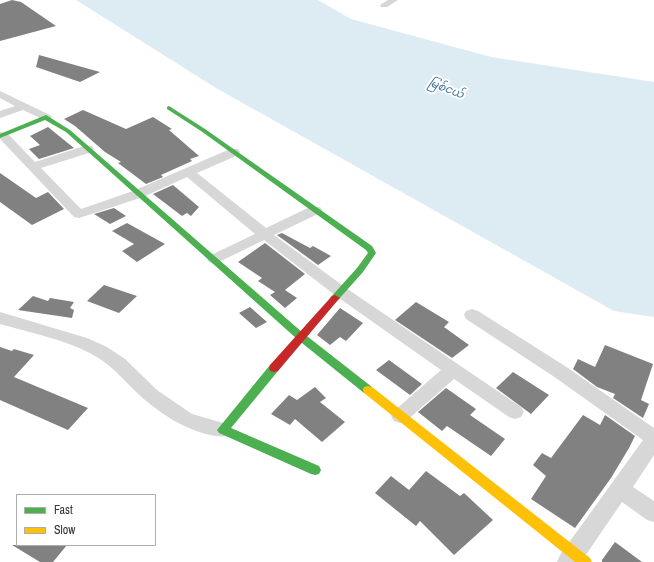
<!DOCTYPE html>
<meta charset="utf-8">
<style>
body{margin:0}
#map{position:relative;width:654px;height:562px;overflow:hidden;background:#fff;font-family:"Archivo Narrow",sans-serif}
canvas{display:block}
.legend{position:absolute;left:16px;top:494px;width:140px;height:52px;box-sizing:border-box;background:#fff;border:1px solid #adadad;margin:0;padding:5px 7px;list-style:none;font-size:12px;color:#333}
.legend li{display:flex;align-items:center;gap:8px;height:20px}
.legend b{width:20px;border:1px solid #adadad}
</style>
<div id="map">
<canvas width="654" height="562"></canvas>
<ul class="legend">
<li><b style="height:5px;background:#4caf50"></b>Fast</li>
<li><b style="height:5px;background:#ffc107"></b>Slow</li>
</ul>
</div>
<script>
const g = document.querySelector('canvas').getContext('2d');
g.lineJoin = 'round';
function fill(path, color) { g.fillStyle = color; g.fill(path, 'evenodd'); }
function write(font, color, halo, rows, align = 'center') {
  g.font = font + ' "Archivo Narrow","Noto Sans Myanmar",sans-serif'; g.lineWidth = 4; g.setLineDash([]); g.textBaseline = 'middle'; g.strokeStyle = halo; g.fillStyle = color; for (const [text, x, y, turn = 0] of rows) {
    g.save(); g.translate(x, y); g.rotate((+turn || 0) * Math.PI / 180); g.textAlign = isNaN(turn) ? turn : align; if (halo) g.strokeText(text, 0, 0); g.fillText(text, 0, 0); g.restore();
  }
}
fill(new Path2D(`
 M 76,0 L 318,0 L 351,19 L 491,57 L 654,82 L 654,317 L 614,311 L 216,88 Z`), '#ddebf3');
fill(new Path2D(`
 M 12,0 L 21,2 L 56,26 L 0,41 L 0,4 Z
 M 39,55 L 100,72 L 80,82 L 36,67 Z
 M 83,110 L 126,129 L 153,117 L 172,129 L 169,130 L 199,156 L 190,159 L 192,161 L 161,175 L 163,177 L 146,184 L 118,163 L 121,162 L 105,152 L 75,126 L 64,119 Z
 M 48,127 L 74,148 L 39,159 L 29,149 L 40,145 L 30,136 Z
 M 0,173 L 36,198 L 48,192 L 64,209 L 32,225 L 0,202 Z
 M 173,185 L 199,207 L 191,216 L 187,213 L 182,216 L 153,194 Z
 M 114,208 L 126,216 L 110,224 L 94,214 Z
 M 127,223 L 165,244 L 137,262 L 122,251 L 134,244 L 112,231 Z
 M 282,233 L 310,248 L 313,246 L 331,256 L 318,265 L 277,235 Z
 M 265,243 L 305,274 L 285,290 L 297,298 L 285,308 L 270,295 L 275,292 L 258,281 L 262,278 L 238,262 Z
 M 104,285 L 137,296 L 119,313 L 87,301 Z
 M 33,296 L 48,301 L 50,298 L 74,302 L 70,308 L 74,310 L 72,318 L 18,310 Z
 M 416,302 L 449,322 L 444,327 L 469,345 L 452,358 L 395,320 Z
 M 250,307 L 267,322 L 256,328 L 239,313 Z
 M 340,308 L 363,323 L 346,341 L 340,337 L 330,345 L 317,335 Z
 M 605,345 L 653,364 L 641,400 L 649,404 L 643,418 L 613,398 L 615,394 L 597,387 L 573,369 L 578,359 L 595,367 Z
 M 0,347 L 12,351 L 14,349 L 34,355 L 14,377 L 88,408 L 68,430 L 0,400 Z
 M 389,360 L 422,384 L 410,395 L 376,370 Z
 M 513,372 L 549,395 L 531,414 L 496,388 Z
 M 315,387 L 326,398 L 320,402 L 345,422 L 322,442 L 295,419 L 290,425 L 271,414 L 289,395 L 297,400 Z
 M 446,388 L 476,409 L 470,415 L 505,439 L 491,456 L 447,426 L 442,431 L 418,412 Z
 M 583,415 L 600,425 L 605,415 L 635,436 L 629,448 L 611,478 L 575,528 L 531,499 L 546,476 L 533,465 L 542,453 L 551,458 Z
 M 426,471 L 460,496 L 464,493 L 493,520 L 454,555 L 420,521 L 416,526 L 375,493 L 391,476 L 409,490 Z
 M 615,542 L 642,562 L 602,562 L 602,560 Z
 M 12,545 L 67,545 L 53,562 L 40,562 Z`), '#818181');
fill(new Path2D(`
 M 388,0 L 398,0 L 387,7 L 381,7 L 380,5 Z
 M 0,91 L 50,115 L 52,117 L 50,119 L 42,119 L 23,110 L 0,118 L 0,111 L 15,106 L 0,98 Z
 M 0,132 L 7,133 L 35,162 L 84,146 L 92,146 L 94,149 L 92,152 L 41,168 L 81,209 L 133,191 L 230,149 L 238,149 L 240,152 L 238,155 L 197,173 L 266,228 L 310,207 L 320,207 L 322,210 L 320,213 L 274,235 L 346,288 L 521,407 L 524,412 L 521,417 L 515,419 L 509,417 L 454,379 L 406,421 L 400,423 L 394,421 L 391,416 L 394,411 L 441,370 L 336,296 L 264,240 L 219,262 L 214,264 L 209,262 L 207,259 L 209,256 L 255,234 L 187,177 L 143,197 L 79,218 L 74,217 L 0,139 Z
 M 472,309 L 478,311 L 565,366 L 654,428 L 654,455 L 633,487 L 654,501 L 654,522 L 647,520 L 622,502 L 581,562 L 557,562 L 560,555 L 643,440 L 553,376 L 466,319 L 464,315 L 466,311 Z
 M 0,312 L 87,338 L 107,347 L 125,359 L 157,390 L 192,414 L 230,425 L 232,430 L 230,435 C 221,438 215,436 206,434 C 183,428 163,415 145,400 C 128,386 115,367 95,356 C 71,341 28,332 0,324 Z`), '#d7d7d7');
fill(new Path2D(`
 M 169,106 L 205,129 L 372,246 L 376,253 L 363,272 L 338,300 L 332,300 L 330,298 L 357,268 L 368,253 L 366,250 L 201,131 L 167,109 L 167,107 Z
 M 46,115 L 70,130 L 303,333 L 372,387 L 373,390 L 372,393 L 368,394 L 364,393 L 297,339 L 66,132 L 45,120 L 0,138 L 0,134 Z
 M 274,364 L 278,365 L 279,368 L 278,371 L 231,428 L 319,466 L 321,470 L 319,474 L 315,475 L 311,474 L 219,433 L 217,430 L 270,365 Z`), '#4caf50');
fill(new Path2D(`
 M 368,386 L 372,387 L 590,558 L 592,562 L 575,562 L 364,393 L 363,390 L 364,387 Z`), '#ffc107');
fill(new Path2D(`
 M 335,295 L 340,298 L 338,300 L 278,371 L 274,372 L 270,371 L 269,368 L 270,365 L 332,296 Z`), '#c62828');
write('italic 11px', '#3f7597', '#fff', [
 ["မြစ်ငယ်",446,89,21]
]);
</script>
